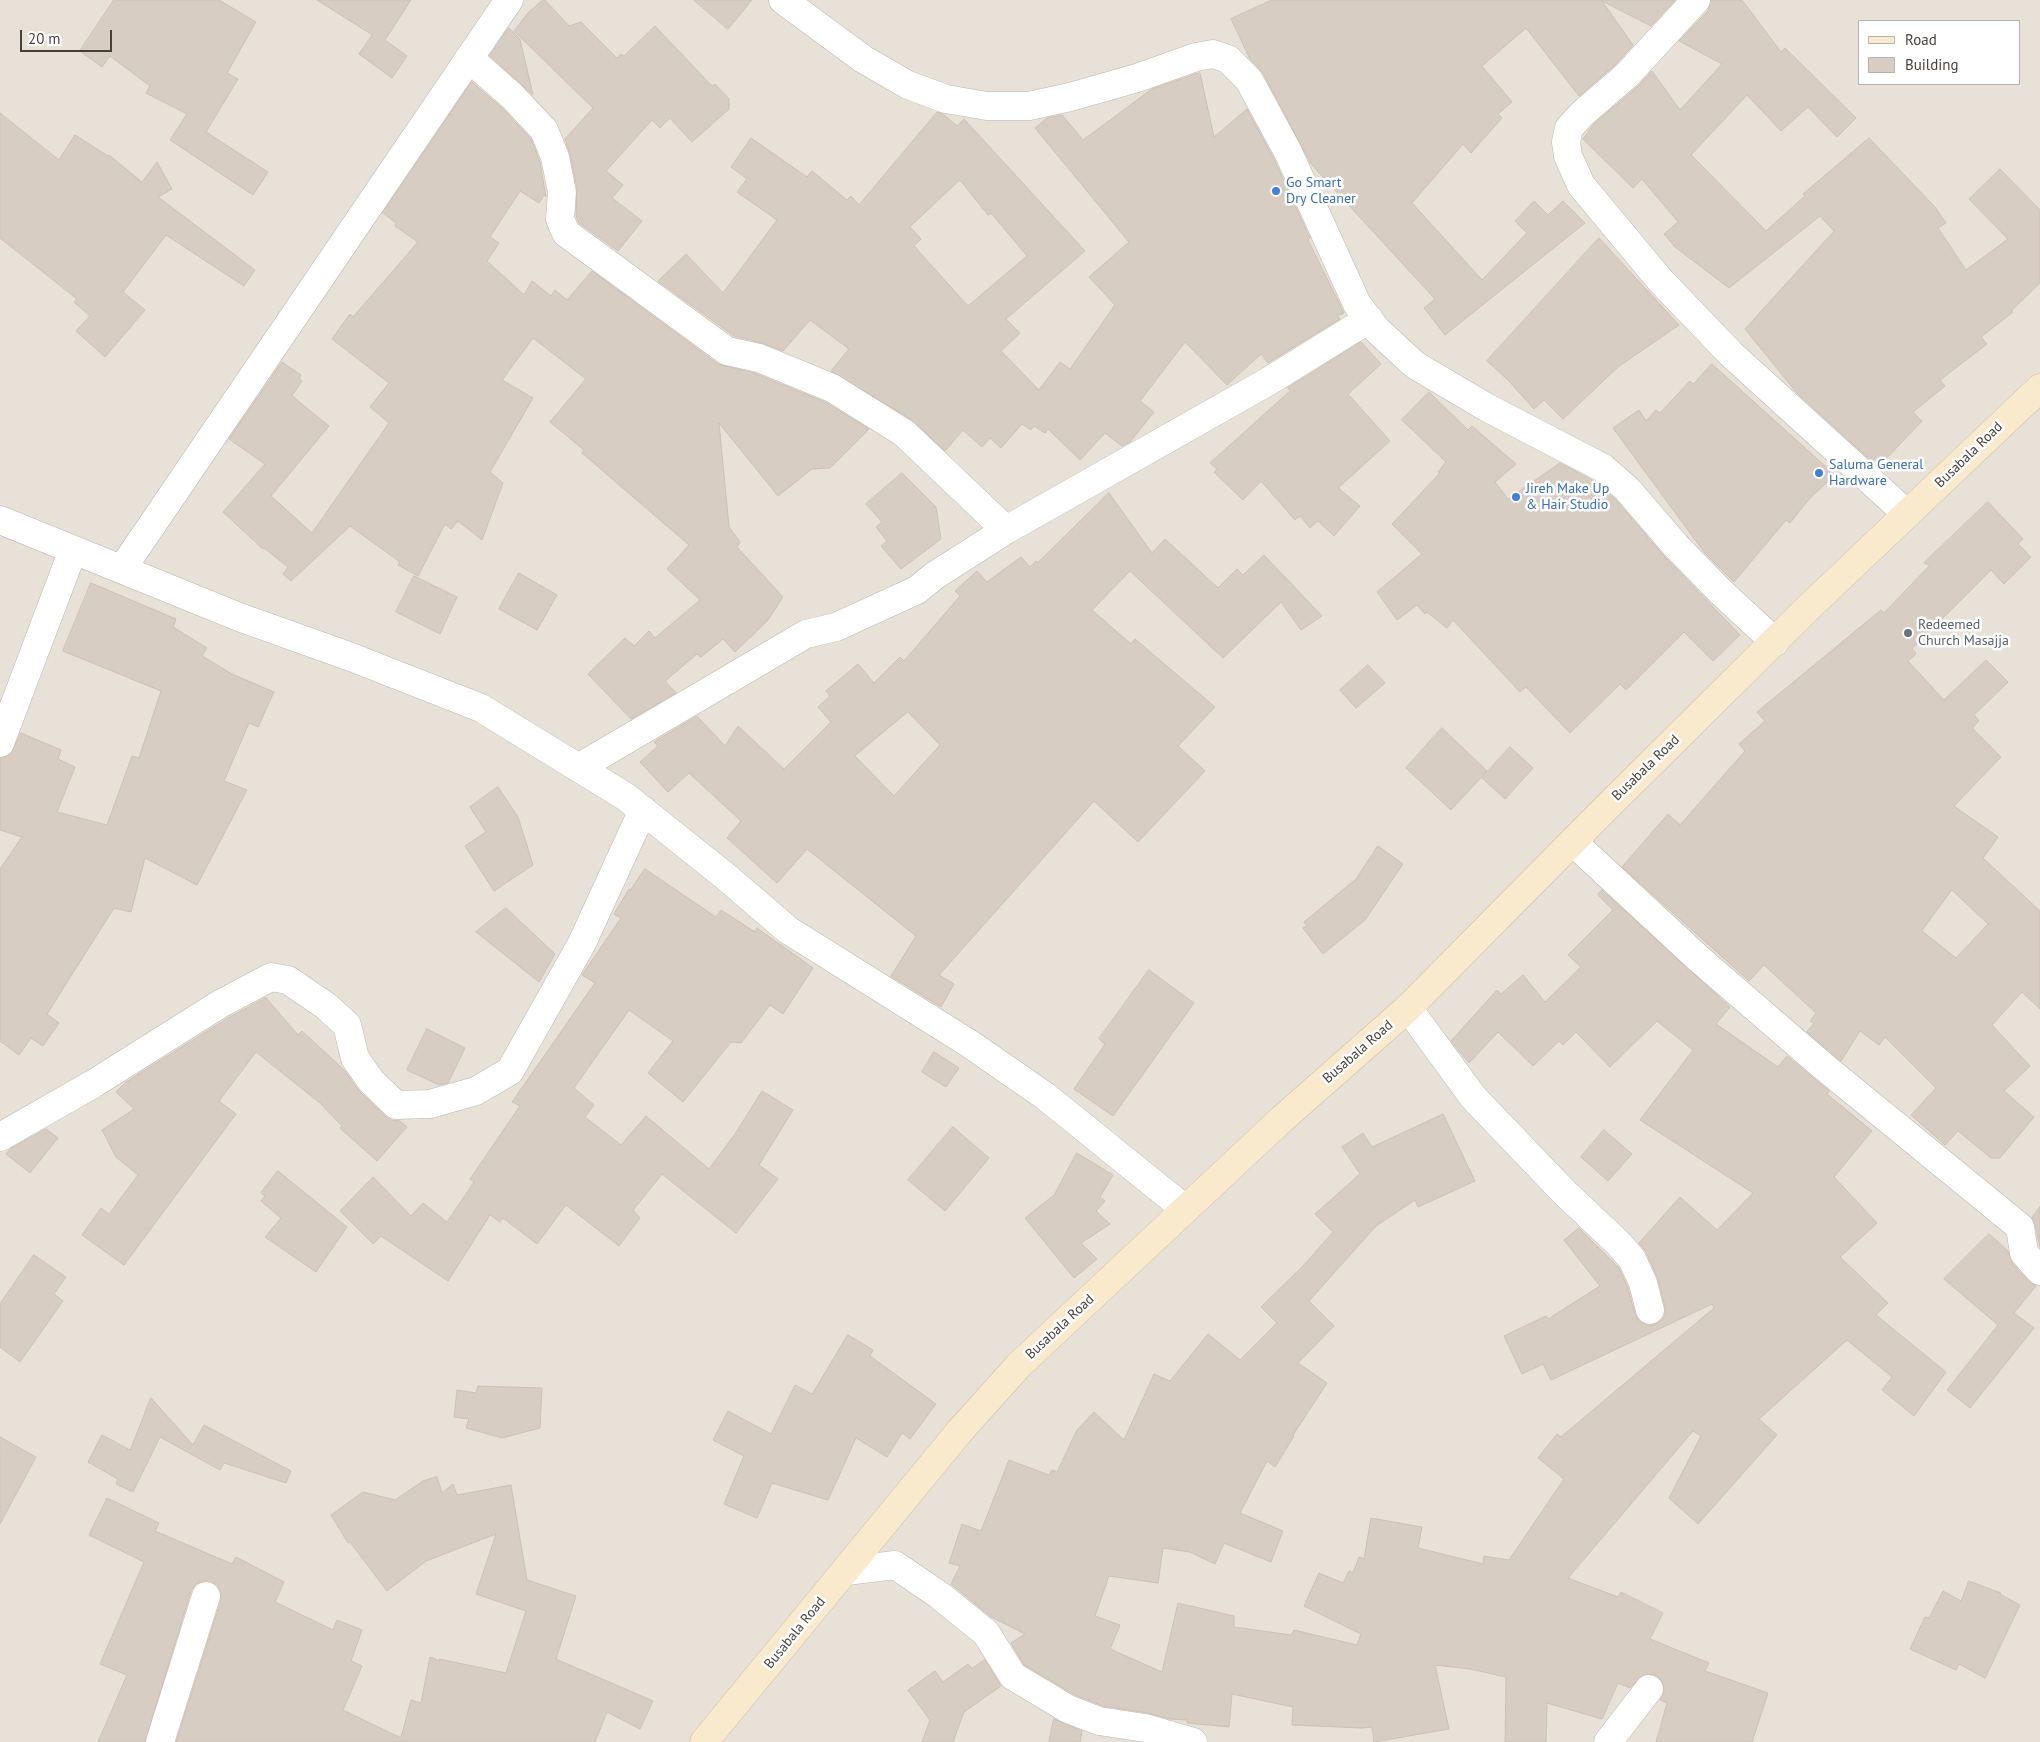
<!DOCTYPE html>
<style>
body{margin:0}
#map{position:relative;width:2040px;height:1742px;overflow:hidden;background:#f3efea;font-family:"PT Sans",sans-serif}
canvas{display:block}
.legend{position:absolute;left:1858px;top:20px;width:162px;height:65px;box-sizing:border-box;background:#fff;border:1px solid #b5b2af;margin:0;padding:6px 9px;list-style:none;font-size:15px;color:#473f38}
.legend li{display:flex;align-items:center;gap:10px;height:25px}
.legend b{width:25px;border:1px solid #b5b2af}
.scale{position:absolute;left:20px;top:30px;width:92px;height:22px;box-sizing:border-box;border:2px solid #473f38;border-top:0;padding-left:6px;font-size:15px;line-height:18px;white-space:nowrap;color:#473f38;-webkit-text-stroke:4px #fff;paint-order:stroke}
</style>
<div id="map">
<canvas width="2040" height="1742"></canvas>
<ul class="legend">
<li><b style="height:6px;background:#faeacd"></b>Road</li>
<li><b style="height:14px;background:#d7cdc3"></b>Building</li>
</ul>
<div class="scale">20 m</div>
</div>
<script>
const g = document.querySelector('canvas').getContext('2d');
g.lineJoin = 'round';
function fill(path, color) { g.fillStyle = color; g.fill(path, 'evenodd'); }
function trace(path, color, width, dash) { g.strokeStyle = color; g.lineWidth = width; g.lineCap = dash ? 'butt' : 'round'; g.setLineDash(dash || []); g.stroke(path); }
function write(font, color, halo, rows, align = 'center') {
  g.font = font + ' "PT Sans",sans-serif'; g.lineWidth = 5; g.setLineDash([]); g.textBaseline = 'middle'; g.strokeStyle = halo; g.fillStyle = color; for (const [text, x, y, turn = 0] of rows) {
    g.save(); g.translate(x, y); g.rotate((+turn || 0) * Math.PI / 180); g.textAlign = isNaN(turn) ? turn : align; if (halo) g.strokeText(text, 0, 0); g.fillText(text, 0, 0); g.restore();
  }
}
fill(new Path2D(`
 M 0,0 L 2040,0 L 2040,1742 L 0,1742 ZM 1859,21 L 2019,21 L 2019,84 L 1859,84 Z`), '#e7e1d8');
const building = new Path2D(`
 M 114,0 L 219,0 L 256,22 L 227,73 L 238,79 L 206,132 L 268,172 L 253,195 L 170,140 L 187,114 L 146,93 L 150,86 L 110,56 L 102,67 L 80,51 Z
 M 317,0 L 411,0 L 385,40 L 407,56 L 392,78 L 359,54 L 372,35 Z
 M 543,0 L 545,0 L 569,26 L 581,22 L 617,58 L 621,54 L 624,56 L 655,26 L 712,86 L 715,84 L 729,99 L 729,109 L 692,142 L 670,118 L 660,128 L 652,120 L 606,171 L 623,185 L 612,198 L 642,221 L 618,251 L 579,223 L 576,216 L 577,189 L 570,154 L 565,139 L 593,108 L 514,31 L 528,13 Z
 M 694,0 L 752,0 L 728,29 Z
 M 1272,0 L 1675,0 L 1651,26 L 1602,1 L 1633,45 L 1616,64 L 1579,96 L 1526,28 L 1482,66 L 1512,102 L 1498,114 L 1502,118 L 1471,153 L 1463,144 L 1412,203 L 1482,280 L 1527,233 L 1515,221 L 1534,201 L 1548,215 L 1563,201 L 1585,223 L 1445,335 L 1424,308 L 1435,299 L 1311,164 L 1263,73 L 1250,59 L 1231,19 Z
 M 1711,0 L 1742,0 L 1781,52 L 1785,48 L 1856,118 L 1837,137 L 1808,107 L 1781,131 L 1747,95 L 1691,155 L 1766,231 L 1805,196 L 1803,194 L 1869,138 L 1935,207 L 1946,223 L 1938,228 L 1966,270 L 2008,239 L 1969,199 L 2000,169 L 2040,210 L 2040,283 L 2011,311 L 2013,312 L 1981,337 L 1987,344 L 1940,380 L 1945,386 L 1913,412 L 1922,421 L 1883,462 L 1882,461 L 1877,466 L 1797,393 L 1745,329 L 1834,231 L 1820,216 L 1729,288 L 1675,247 L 1664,234 L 1678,222 L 1642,179 L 1633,188 L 1583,139 L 1594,124 L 1637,87 L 1652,71 L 1680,110 L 1722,64 L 1679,41 L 1708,11 Z
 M 509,28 L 520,39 L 533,95 L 490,56 Z
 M 1200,73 L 1214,137 L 1247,109 L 1274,159 L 1310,238 L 1308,240 L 1344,313 L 1337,316 L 1340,319 L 1268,363 L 1261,354 L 1227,385 L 1185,342 L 1140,401 L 1154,412 L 1130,442 L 1122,446 L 1105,433 L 1080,460 L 1048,429 L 1045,433 L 1034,426 L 1031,430 L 1022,424 L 1001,448 L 990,438 L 982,447 L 963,430 L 945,451 L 912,420 L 831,371 L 849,349 L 810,320 L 783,351 L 762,343 L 734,336 L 658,281 L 686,254 L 723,293 L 777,220 L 737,192 L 747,179 L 731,167 L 751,138 L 807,177 L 812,171 L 847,200 L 851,196 L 859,205 L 937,112 L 943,114 L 957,126 L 964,119 L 1085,251 L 1006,319 L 1020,333 L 1001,351 L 1039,390 L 1060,362 L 1070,369 L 1115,305 L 1089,277 L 1129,242 L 1035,128 L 1047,118 L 1062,115 L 1083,140 L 1152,89 ZM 960,180 L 988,215 L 991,213 L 1027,256 L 968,306 L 914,246 L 921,239 L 910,227 Z
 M 472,82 L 501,107 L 531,139 L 540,162 L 546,197 L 544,195 L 539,203 L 520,191 L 490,237 L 499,243 L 487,261 L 524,295 L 532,281 L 551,296 L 555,290 L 567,300 L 592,271 L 718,364 L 754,373 L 825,402 L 869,429 L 830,468 L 812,469 L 778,496 L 719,423 L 729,527 L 740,542 L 737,547 L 783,597 L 768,620 L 735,652 L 723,639 L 701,657 L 697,654 L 665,681 L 676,693 L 631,719 L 588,674 L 625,638 L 634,646 L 649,631 L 655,638 L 700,600 L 667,569 L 689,545 L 582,453 L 584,450 L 550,422 L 586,379 L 533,338 L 502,380 L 533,398 L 490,472 L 503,483 L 482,540 L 458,521 L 451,529 L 445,524 L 418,576 L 398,565 L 400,562 L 350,526 L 291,581 L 283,574 L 288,567 L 264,548 L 263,549 L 223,512 L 265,464 L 229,439 L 282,362 L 301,375 L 299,378 L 302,381 L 292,396 L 329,426 L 271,496 L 312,533 L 389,423 L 370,407 L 389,383 L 332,339 L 350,314 L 353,317 L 418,242 L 395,226 L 396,223 L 383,213 Z
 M 0,113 L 59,160 L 75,135 L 108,156 L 109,155 L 142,182 L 157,162 L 172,189 L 158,197 L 255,270 L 244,286 L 166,235 L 123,292 L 145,310 L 105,357 L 76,331 L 90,316 L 74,302 L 77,299 L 0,238 Z
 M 1599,238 L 1679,325 L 1618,367 L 1563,419 L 1544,400 L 1534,409 L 1508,380 L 1487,361 Z
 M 1361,342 L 1381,364 L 1348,394 L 1390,441 L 1338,488 L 1360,506 L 1334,536 L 1318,521 L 1310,528 L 1300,516 L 1295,520 L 1261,481 L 1243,500 L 1214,472 L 1217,469 L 1210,463 L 1290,391 L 1288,388 Z
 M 1712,364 L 1835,475 L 1810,498 L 1790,523 L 1786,520 L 1734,582 L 1704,552 L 1613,428 L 1639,410 L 1646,421 L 1656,410 L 1660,413 L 1690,381 L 1693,384 Z
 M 1429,392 L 1468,430 L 1472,426 L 1516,464 L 1495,482 L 1508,499 L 1560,463 L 1594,481 L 1616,500 L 1665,557 L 1740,635 L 1713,661 L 1684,632 L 1626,690 L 1620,684 L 1570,733 L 1526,687 L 1520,692 L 1453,620 L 1447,628 L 1427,612 L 1425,614 L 1417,605 L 1397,620 L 1377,592 L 1422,554 L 1392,524 L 1440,473 L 1438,472 L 1446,462 L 1402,420 Z
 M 902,473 L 936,507 L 941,539 L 901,569 L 881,546 L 887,541 L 876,527 L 882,522 L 866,504 Z
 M 1109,493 L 1152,553 L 1165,539 L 1218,588 L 1237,569 L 1243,575 L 1264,555 L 1322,616 L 1301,630 L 1281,602 L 1223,658 L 1130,571 L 1092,610 L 1131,644 L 1135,639 L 1215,707 L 1178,746 L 1205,771 L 1138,842 L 1094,801 L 939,975 L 954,984 L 941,1007 L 891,976 L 916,936 L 807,849 L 777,883 L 727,838 L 741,821 L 689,773 L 668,792 L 640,762 L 658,746 L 654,742 L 697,716 L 725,746 L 738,726 L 784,769 L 831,722 L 818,707 L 830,696 L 826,691 L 858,664 L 874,683 L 900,657 L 904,661 L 960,596 L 955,591 L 977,571 L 987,582 L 1021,557 L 1030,567 L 1036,561 L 1037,563 ZM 908,712 L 940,745 L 894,796 L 855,756 Z
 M 1988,502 L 2023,539 L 2018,544 L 2031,557 L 2004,584 L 1991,570 L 1912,649 L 1916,654 L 1908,661 L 1944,700 L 1986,660 L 2008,682 L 1974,715 L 1979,721 L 1972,728 L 2001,757 L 1954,806 L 1998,837 L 1983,858 L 2040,911 L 2040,1009 L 2022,992 L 1992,1025 L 2030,1066 L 2004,1091 L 2034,1117 L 2000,1158 L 1991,1158 L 1958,1131 L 1945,1145 L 1911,1115 L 1936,1088 L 1885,1037 L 1879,1045 L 1860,1031 L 1841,1061 L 1807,1032 L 1814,1023 L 1810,1021 L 1816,1013 L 1764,965 L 1749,981 L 1622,867 L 1668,814 L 1680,825 L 1745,751 L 1739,744 L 1765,721 L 1757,712 L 1881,610 L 1884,613 L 1930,565 L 1924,563 ZM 1952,890 L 1988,924 L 1956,958 L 1922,931 Z
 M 519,573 L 557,595 L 537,630 L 499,609 Z
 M 414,576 L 457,597 L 440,634 L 396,612 Z
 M 91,583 L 176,619 L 173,627 L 207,648 L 202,656 L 232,674 L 274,692 L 258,727 L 249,723 L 224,781 L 247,790 L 197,885 L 145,858 L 131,912 L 114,908 L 47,1014 L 59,1023 L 43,1046 L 31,1038 L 19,1055 L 0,1041 L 0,869 L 22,837 L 0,830 L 0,758 L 10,755 L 21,733 L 61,750 L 58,759 L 75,767 L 57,812 L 107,825 L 132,756 L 139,758 L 161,691 L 63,651 Z
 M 1368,665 L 1385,683 L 1356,708 L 1340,690 Z
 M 1442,728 L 1487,771 L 1451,810 L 1406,768 Z
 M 1510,747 L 1533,768 L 1505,799 L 1482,778 Z
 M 498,787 L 518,817 L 533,865 L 494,891 L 465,846 L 486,832 L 470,807 Z
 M 1378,846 L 1403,864 L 1365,920 L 1323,954 L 1303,928 L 1307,926 L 1304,922 L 1356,879 Z
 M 645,869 L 716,917 L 721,910 L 755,932 L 757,928 L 813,968 L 783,1014 L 770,1005 L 741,1043 L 731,1042 L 683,1102 L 648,1073 L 673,1041 L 629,1010 L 574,1088 L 594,1105 L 585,1117 L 621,1145 L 646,1116 L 709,1169 L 735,1134 L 762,1091 L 793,1110 L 759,1165 L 778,1179 L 736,1233 L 662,1174 L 633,1210 L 640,1218 L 619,1246 L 566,1205 L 537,1244 L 503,1218 L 500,1222 L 490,1215 L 448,1281 L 381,1236 L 373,1244 L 340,1211 L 373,1177 L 411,1216 L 423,1203 L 447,1222 L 474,1182 L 470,1179 L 520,1106 L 512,1102 L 595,983 L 582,975 L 621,918 L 614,914 L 629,889 L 630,890 Z
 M 1602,890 L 1730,1007 L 1716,1024 L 1778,1067 L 1787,1056 L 1829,1091 L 1827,1094 L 1872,1131 L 1834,1177 L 1877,1223 L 1840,1257 L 1888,1303 L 1876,1315 L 1946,1372 L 1914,1416 L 1882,1390 L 1892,1377 L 1847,1340 L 1759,1419 L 1777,1435 L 1698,1524 L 1669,1498 L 1701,1436 L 1693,1431 L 1568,1578 L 1618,1597 L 1621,1592 L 1663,1613 L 1650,1639 L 1709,1663 L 1705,1671 L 1768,1693 L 1752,1742 L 1656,1742 L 1667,1703 L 1660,1700 L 1664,1692 L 1663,1683 L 1658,1676 L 1651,1674 L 1643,1675 L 1630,1688 L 1618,1683 L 1602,1719 L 1547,1703 L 1546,1742 L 1505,1742 L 1506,1677 L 1470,1669 L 1435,1665 L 1449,1729 L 1374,1742 L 1372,1727 L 1362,1728 L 1292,1725 L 1293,1707 L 1232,1694 L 1229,1727 L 1187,1723 L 1187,1720 L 1170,1719 L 1147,1713 L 1103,1706 L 1075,1695 L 1024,1665 L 1011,1643 L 1025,1634 L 991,1617 L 951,1584 L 960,1566 L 949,1563 L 962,1524 L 981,1531 L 1009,1460 L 1049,1475 L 1052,1470 L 1057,1472 L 1077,1430 L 1094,1412 L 1124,1440 L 1154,1374 L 1170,1381 L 1208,1334 L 1240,1360 L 1277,1323 L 1261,1307 L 1303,1266 L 1333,1232 L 1315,1214 L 1360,1174 L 1342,1147 L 1363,1133 L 1372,1147 L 1443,1114 L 1475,1181 L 1418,1207 L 1415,1200 L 1376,1226 L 1309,1301 L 1334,1326 L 1298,1363 L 1327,1383 L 1293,1435 L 1294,1436 L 1275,1467 L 1267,1461 L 1240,1513 L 1283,1531 L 1271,1562 L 1224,1543 L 1215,1564 L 1190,1552 L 1163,1548 L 1158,1583 L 1109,1576 L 1095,1616 L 1120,1625 L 1110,1649 L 1162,1672 L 1178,1603 L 1234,1616 L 1234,1627 L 1291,1635 L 1294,1630 L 1357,1645 L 1361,1634 L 1304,1606 L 1319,1573 L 1343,1583 L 1349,1571 L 1353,1573 L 1359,1557 L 1364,1559 L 1371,1518 L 1422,1527 L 1418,1548 L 1483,1564 L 1484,1556 L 1509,1560 L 1564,1479 L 1538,1458 L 1557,1434 L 1561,1437 L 1714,1308 L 1712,1304 L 1551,1380 L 1543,1364 L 1522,1374 L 1504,1336 L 1546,1316 L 1548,1319 L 1600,1286 L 1564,1240 L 1579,1228 L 1619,1268 L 1628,1288 L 1635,1314 L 1639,1321 L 1646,1325 L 1653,1325 L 1661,1321 L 1665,1315 L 1665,1307 L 1658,1279 L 1646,1252 L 1639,1243 L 1680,1197 L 1717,1230 L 1753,1193 L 1640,1120 L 1693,1050 L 1657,1021 L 1610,1067 L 1576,1032 L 1563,1045 L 1559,1041 L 1533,1066 L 1498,1032 L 1469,1063 L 1451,1041 L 1497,990 L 1501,994 L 1523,975 L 1545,1002 L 1581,967 L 1568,955 L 1613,910 L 1598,895 Z
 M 506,908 L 555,954 L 539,982 L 476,932 Z
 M 1149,970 L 1194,1003 L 1113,1116 L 1074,1089 L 1105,1044 L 1099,1039 Z
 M 266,998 L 298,1035 L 302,1031 L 344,1070 L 360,1092 L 385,1116 L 391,1120 L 400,1121 L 407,1127 L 377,1161 L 340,1128 L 342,1126 L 320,1103 L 256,1052 L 219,1101 L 236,1114 L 124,1265 L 82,1235 L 101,1208 L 109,1214 L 138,1175 L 116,1157 L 102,1130 L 134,1109 L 116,1092 L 126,1082 L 228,1018 Z
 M 427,1029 L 465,1048 L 448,1083 L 439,1085 L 407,1070 Z
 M 934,1052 L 959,1068 L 946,1087 L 922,1072 Z
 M 953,1127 L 989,1158 L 945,1211 L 908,1180 Z
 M 46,1129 L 58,1138 L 30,1173 L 6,1154 L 10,1149 Z
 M 1604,1130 L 1632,1154 L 1608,1181 L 1581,1157 Z
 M 1077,1153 L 1113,1175 L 1100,1197 L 1105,1201 L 1096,1211 L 1110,1224 L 1081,1243 L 1097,1259 L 1074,1278 L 1025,1218 L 1054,1195 Z
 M 278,1171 L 347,1227 L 316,1272 L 265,1237 L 281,1218 L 261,1201 L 265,1196 L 261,1193 Z
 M 2040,1207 L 2040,1247 L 2035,1225 L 2032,1218 Z
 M 1989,1234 L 2008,1251 L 2012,1263 L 2028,1281 L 2036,1286 L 2014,1313 L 2034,1328 L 1970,1408 L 1947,1390 L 1998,1325 L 1944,1279 Z
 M 34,1255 L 66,1277 L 54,1294 L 63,1301 L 20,1362 L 0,1347 L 0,1304 Z
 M 848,1335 L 873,1350 L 870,1356 L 936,1404 L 910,1439 L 902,1433 L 887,1457 L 856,1438 L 828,1500 L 772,1483 L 757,1518 L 724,1504 L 744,1456 L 713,1440 L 728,1411 L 771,1434 L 795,1385 L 812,1394 Z
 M 478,1386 L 542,1388 L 540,1428 L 502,1438 L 466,1428 L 469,1419 L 454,1417 L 457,1390 L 476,1393 Z
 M 151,1398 L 193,1445 L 204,1425 L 291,1471 L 286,1483 L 224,1463 L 220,1470 L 160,1437 L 133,1492 L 116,1484 L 118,1479 L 88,1462 L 102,1435 L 130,1450 Z
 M 0,1437 L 36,1457 L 0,1524 Z
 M 437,1477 L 442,1493 L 453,1484 L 457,1495 L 511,1485 L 527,1580 L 576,1596 L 556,1659 L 653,1701 L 640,1729 L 607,1712 L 595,1742 L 176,1742 L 221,1600 L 221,1593 L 218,1586 L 211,1581 L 203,1581 L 196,1584 L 191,1591 L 145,1742 L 98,1742 L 127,1675 L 100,1664 L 144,1562 L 89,1535 L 107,1498 L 159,1523 L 155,1531 L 232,1564 L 236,1557 L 284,1582 L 275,1602 L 333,1630 L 337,1620 L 362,1630 L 351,1661 L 362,1666 L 343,1710 L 401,1738 L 411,1700 L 421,1703 L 430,1657 L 440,1661 L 439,1659 L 506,1673 L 526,1611 L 476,1594 L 496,1534 L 426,1561 L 387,1591 L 350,1542 L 348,1543 L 331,1515 L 363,1492 L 395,1500 L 423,1481 Z
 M 1969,1581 L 2001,1593 L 2000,1594 L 2020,1605 L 1985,1678 L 1959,1664 L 1956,1670 L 1910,1649 L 1925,1617 L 1929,1618 L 1943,1591 L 1961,1601 Z
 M 985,1660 L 1001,1686 L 964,1712 L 953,1742 L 922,1742 L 930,1720 L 908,1690 L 935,1671 L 943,1682 L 968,1664 L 972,1668 Z
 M 1054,1719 L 1082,1731 L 1080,1742 L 1049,1742 Z`);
fill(building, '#d7cdc3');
trace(building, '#cec1b4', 1);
const street = new Path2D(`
 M 783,0 L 863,59 L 908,85 L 946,99 L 987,106 L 1029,106 L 1070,97 L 1137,78 L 1196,57 L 1213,54 L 1228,59 L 1249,80 L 1288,152 L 1357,304 L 1377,330 L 1415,365 L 1486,407 L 1603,468 L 1627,489 L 1676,546 L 1721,592 L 1775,642
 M 1696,0 L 1627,75 L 1583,113 L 1569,128 L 1566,142 L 1568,156 L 1581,185 L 1660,280 L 1731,354 L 1907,514
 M 469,58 L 512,96 L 544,130 L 555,157 L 562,192 L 560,219 L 566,233 L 727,351 L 759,358 L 832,388 L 904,433 L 1006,530 L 1269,381 L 1369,319
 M 0,520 L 239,617 L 351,657 L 481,708 L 626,797 L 725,876 L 788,930 L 970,1044 L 1045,1096 L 1185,1209
 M 122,569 L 509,0
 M 0,743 L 73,550
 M 578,768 L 806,634 L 836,627 L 917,590 L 934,576 L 1006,530
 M 1573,842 L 1699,959 L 1823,1066 L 2020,1227 L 2024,1253 L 2040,1271
 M 1408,1008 L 1473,1097 L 1564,1192 L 1619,1244 L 1632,1259 L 1643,1283 L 1650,1310
 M 0,1137 L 93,1084 L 220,1004 L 271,977 L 288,980 L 326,1006 L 347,1025 L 355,1058 L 371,1081 L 396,1105 L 430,1104 L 476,1091 L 510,1071 L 582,943 L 643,810
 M 846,1571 L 895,1565 L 939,1595 L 986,1633 L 1013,1676 L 1068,1709 L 1099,1721 L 1145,1728 L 1193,1742
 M 160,1742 L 206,1596
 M 1608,1742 L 1649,1689`);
const secondary = new Path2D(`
 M 704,1742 L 959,1432 L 1019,1365 L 1282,1119 L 1408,1008 L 1606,808 L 1808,608 L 2040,388`);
trace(street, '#beb6ad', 29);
trace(secondary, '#cfbd9d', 29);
trace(street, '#fff', 28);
trace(secondary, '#faeacd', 28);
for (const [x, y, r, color] of [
 [1276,191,5,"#3f7fe0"],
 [1819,473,5,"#3f7fe0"],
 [1516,497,5,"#3f7fe0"],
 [1908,633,5,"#6b7280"]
]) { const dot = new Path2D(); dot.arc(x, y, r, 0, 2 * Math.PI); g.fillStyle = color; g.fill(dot); trace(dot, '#fff', 2); }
write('14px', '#366cbe', '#fff', [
 ["Go Smart",1286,183],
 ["Dry Cleaner",1286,199],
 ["Saluma General",1829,465],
 ["Hardware",1829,481],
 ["Jireh Make Up",1526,489],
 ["& Hair Studio",1526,505]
], 'left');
write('14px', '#473f38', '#fff', [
 ["Busabala Road",1969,455,-44],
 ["Busabala Road",1646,768,-44],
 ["Busabala Road",1358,1052,-41],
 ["Busabala Road",1060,1327,-43],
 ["Busabala Road",795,1633,-51]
]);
write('14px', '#5b616d', '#fff', [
 ["Redeemed",1918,625],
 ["Church Masajja",1918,641]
], 'left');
</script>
